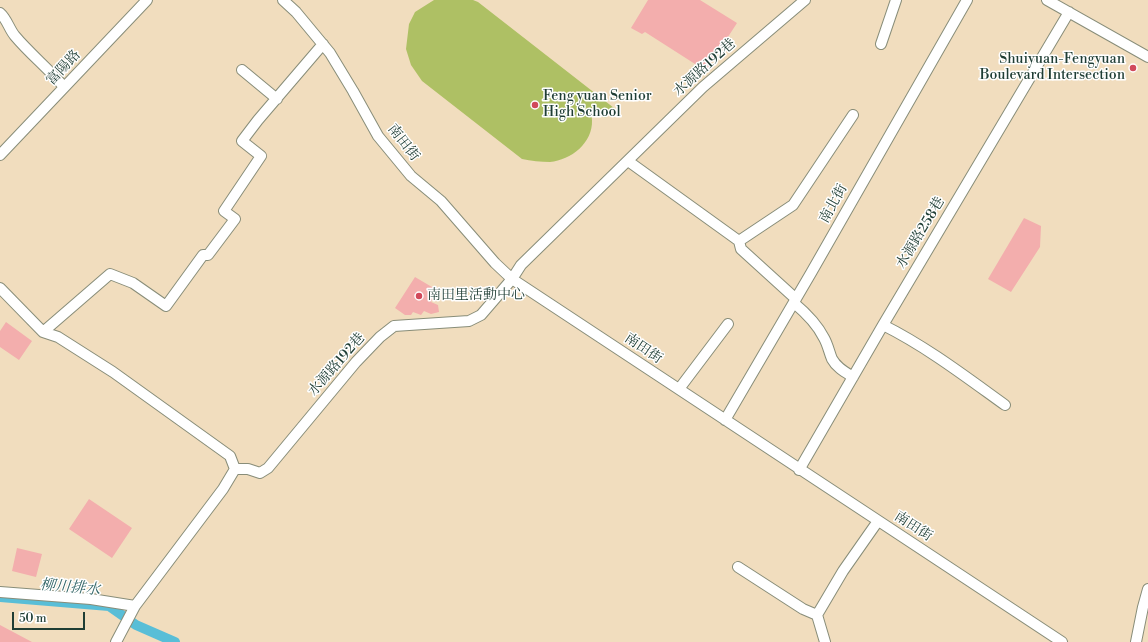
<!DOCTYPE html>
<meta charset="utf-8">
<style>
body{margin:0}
#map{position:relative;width:1148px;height:642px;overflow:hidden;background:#f1ddbe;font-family:"Libre Bodoni",serif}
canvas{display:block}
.scale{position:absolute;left:12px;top:612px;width:73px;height:18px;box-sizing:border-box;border:2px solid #1f3d34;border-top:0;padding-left:5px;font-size:12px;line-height:14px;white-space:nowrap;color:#1f3d34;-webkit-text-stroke:3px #fff;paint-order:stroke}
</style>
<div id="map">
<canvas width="1148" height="642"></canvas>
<div class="scale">50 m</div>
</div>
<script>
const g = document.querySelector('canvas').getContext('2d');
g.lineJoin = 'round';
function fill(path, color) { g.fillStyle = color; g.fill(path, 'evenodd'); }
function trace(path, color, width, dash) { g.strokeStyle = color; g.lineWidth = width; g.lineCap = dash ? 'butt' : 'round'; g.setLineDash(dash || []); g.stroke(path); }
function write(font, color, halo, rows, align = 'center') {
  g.font = font + ' "Libre Bodoni","Noto Serif TC",serif'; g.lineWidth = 3; g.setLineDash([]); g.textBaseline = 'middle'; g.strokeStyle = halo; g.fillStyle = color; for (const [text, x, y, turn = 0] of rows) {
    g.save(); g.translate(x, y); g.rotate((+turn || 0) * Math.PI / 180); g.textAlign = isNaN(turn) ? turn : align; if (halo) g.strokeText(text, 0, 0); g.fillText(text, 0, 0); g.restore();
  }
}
fill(new Path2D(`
 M 434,0 L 473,0 L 478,2 L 614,108 L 605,118 L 589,108 C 590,112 592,116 592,120 C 593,143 571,160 550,162 C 541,162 531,161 522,159 L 422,81 L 411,65 L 406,49 L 409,24 L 415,12 Z`), '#aec064');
trace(new Path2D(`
 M 0,597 L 109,606 L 136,625 L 175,642`), '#59bed7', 10);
fill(new Path2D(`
 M 648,0 L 700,0 L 737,23 L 706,71 L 645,32 L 642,34 L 631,28 Z
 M 1024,218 L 1041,226 L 1040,247 L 1011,292 L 988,279 Z
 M 415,277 L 437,290 L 431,302 L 438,305 L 439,312 L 431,314 L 424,311 L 421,315 L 413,312 L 411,315 L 405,315 L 395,308 Z
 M 6,322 L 32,341 L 19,360 L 0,347 L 0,331 Z
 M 89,499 L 132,528 L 112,558 L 69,529 Z
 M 17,548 L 42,554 L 36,577 L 12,571 Z
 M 0,625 L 32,642 L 0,642 Z`), '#f3aead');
const minor = new Path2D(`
 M 283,0 L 296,12 L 330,53 L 353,91 L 378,136 L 411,176 L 441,201 L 495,263 L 512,279 L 1062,642
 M 1047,0 L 1148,57
 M 0,13 C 7,19 9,29 15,36 C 30,54 49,69 64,87
 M 881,44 L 896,0
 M 242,70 L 277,99
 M 0,155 L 147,0
 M 628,161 L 739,241 L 793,205 L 853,115
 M 739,241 L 741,249 L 796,299
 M 0,288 L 43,332 L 58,337 L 113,372 L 230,456 L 235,469
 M 794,303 C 806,313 817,324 824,338 C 828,345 829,352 832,359 C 837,368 845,372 853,377
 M 883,325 C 927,347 966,377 1005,405
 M 43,332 L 110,274 L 133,283 L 166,306 L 203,255 L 208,255 L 235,219 L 224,211 L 261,156 L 242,141 L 258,120 L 323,44
 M 679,389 L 728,324
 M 725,420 L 811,273 L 967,0
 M 799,470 L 883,325 L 1069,12
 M 738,567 L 803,609 L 817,615
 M 0,592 L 91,599 L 135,606
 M 116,642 L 135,606 L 223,489 L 235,469 L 248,469 L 260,473 L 268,468 L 356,362 L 380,337 L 394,326 L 469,321 L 481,315 L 512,279 L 521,265 L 703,87 L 805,0
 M 825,642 L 817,615 L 843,571 L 878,521
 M 1136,642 L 1143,607 L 1148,589`);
trace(minor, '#888d79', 12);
trace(minor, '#fff', 10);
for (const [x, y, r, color] of [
 [1133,68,4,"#d1495b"],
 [535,105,4,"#d1495b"],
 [419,296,4,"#d1495b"]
]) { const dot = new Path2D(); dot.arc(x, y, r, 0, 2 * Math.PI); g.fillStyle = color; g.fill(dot); trace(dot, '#fff', 1.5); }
write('14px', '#1f3d34', '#fff', [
 ["Shuiyuan-Fengyuan",1125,60,"right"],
 ["Boulevard Intersection",1125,76,"right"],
 ["Feng yuan Senior",543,97],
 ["High School",543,113],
 ["南田里活動中心",427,296]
], 'left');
write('14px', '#1f3d34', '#fff', [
 ["富陽路",64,68,-47],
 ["水源路192巷",705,68,-42],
 ["南田街",403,143,52],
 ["南北街",834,204,-61],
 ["水源路258巷",921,233,-59],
 ["南田街",643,349,34],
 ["水源路192巷",337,365,-49],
 ["南田街",913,527,33]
]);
write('italic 15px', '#306465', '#fff', [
 ["柳川排水",70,588,5]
]);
</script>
